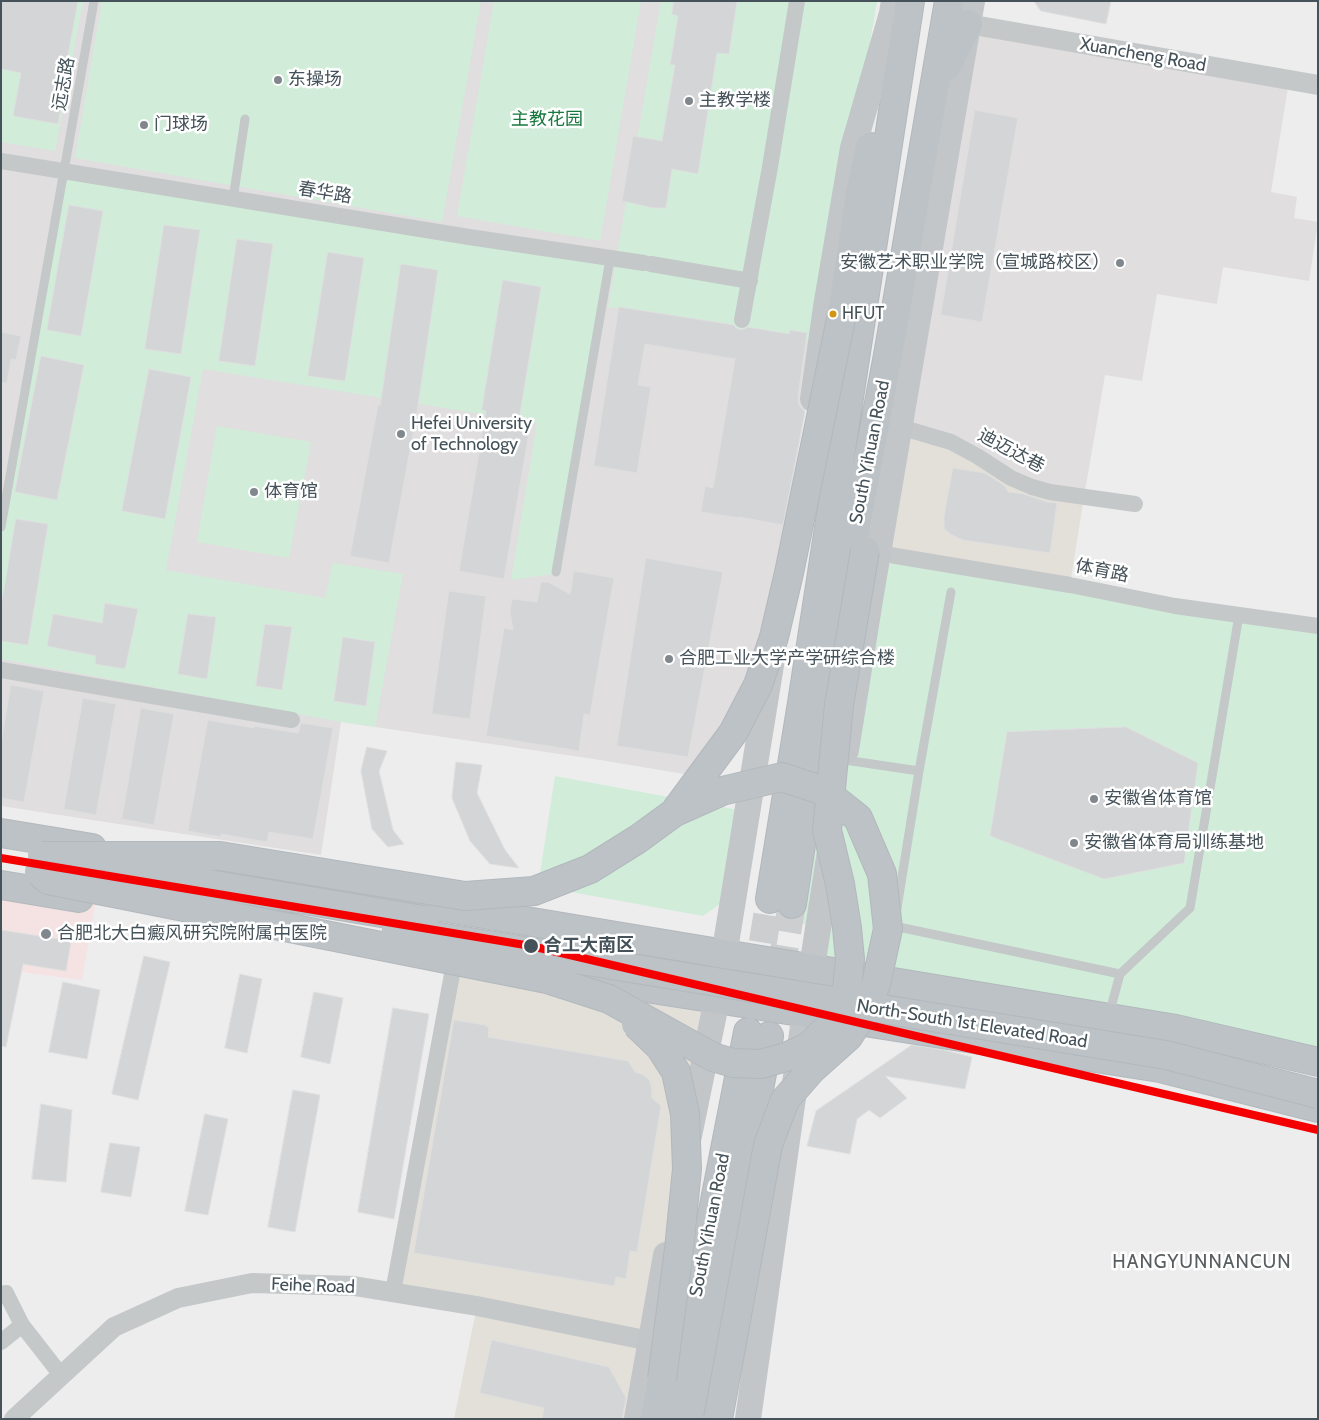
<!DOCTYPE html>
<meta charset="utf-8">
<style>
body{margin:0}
#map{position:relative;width:1319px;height:1420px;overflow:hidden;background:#eeeded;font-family:Cabin,sans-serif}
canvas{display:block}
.frame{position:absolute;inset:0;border:2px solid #455259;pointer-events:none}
</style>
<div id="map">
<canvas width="1319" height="1420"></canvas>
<div class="frame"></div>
</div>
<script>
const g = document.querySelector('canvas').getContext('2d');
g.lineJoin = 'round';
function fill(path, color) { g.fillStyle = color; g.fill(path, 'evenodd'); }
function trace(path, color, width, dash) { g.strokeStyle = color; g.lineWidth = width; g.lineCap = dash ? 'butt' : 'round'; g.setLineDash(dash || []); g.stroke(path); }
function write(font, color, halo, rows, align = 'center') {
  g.font = font + ' Cabin,"Noto Sans SC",sans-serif'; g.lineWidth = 5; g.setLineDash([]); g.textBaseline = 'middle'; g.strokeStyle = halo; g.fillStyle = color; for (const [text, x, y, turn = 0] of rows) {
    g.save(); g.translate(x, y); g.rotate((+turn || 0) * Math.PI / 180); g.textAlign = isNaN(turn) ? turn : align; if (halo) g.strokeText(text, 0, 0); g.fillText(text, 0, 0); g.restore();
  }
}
fill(new Path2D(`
 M 900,427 L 1084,497 L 1070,585 L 878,553 Z
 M 455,958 L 717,999 L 637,1419 L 454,1419 L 477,1306 L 393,1292 Z`), '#e3e0da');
fill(new Path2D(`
 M 1,1 L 877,1 L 785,525 L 753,718 L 690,775 L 594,759 L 341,722 L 321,855 L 1,806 Z
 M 968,24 L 1289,81 L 1271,192 L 1297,197 L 1294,218 L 1318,222 L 1309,281 L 1223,267 L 1217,304 L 1157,294 L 1142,381 L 1105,375 L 1084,497 L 1050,492 L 900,427 Z`), '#e0dedf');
fill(new Path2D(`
 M 1,885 L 96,900 L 82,980 L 34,974 L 1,968 Z`), '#f5e3e4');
fill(new Path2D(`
 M 1,1 L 83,1 L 55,151 L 1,142 Z
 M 102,1 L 481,1 L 442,222 L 75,158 Z
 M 494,1 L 641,1 L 600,241 L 457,216 Z
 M 661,1 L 877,1 L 818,342 L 608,307 Z
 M 65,171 L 610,259 L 552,574 L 511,580 L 537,423 L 203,369 L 166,570 L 325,598 L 333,563 L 403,574 L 375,727 L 341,722 L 1,659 L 1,521 Z
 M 217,426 L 311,442 L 289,558 L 197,542 Z
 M 857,553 L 1318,626 L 1318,1062 L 812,968 L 818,927 L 798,923 Z
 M 555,776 L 739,810 L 727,899 L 703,916 L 538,886 Z`), '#d1edd9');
const building = new Path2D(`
 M 1,1 L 78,1 L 66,66 L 69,65 L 58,124 L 13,116 L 21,73 L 1,69 Z
 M 674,1 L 737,1 L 729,54 L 717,53 L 698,174 L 672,169 L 666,208 L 654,208 L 622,201 L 633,136 L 662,141 L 675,65 L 670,65 L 678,16 L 672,14 Z
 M 1034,1 L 1111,1 L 1106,24 L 1041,11 Z
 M 975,110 L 1018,118 L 982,322 L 941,315 Z
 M 69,205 L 103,211 L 81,336 L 47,330 Z
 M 164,225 L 200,230 L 181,354 L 145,349 Z
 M 237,239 L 273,244 L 255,366 L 219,361 Z
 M 328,252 L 364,258 L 345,381 L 308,376 Z
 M 401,264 L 438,270 L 417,412 L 389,563 L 350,556 L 378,405 L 380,405 Z
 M 503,280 L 541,287 L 518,425 L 530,427 L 504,579 L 459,571 L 486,411 L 482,410 Z
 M 619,307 L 734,325 L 736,328 L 741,330 L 748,327 L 789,334 L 790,330 L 807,333 L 798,397 L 799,405 L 805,412 L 783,525 L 739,517 L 739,518 L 701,512 L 705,486 L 713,488 L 735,359 L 645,344 L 638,385 L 651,387 L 637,473 L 594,466 Z
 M 1,332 L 21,336 L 16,360 L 11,359 L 7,383 L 1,383 Z
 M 41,356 L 84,365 L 57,500 L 15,492 Z
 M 149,369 L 191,377 L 165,519 L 122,511 Z
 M 953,468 L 985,473 L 1005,486 L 1008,492 L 1024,494 L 1047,502 L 1057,503 L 1050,553 L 963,540 L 952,535 L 944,529 L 944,517 Z
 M 16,519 L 48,524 L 28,645 L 1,641 L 1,607 Z
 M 646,558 L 723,572 L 688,757 L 617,746 Z
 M 574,571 L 614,578 L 590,715 L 584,714 L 579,751 L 486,736 L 504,628 L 513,630 L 510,611 L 512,599 L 537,602 L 541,582 L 548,582 L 570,594 Z
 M 449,591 L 486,596 L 470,719 L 432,714 Z
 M 105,603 L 138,609 L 125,669 L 95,664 L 96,656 L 47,646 L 53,614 L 102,623 Z
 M 188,614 L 216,617 L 207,679 L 178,674 Z
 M 265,624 L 292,627 L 282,690 L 256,686 Z
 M 343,637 L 375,642 L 366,706 L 334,701 Z
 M 11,685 L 44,691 L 24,802 L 1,798 L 1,744 Z
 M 83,698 L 116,704 L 96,815 L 64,809 Z
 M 141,708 L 174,714 L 154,825 L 122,819 Z
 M 208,720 L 254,728 L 254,726 L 298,733 L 301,723 L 333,728 L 313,839 L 269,832 L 267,842 L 221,834 L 221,837 L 188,831 Z
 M 1126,727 L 1198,763 L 1184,863 L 1104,879 L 990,836 L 1007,732 Z
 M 367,747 L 387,751 L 379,771 L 393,830 L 404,844 L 388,847 L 372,829 L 361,771 Z
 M 456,762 L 482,765 L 477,793 L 505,850 L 519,868 L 490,864 L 470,841 L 452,798 Z
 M 1,930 L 71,941 L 66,971 L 23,964 L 6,1047 L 1,1046 Z
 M 144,956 L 170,962 L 138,1100 L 112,1094 Z
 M 240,974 L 262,979 L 247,1053 L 225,1048 Z
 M 63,982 L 100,990 L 87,1059 L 49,1052 Z
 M 314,992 L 343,998 L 330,1064 L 301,1057 Z
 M 393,1008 L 429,1014 L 394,1219 L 358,1212 Z
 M 454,1020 L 485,1025 L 489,1028 L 488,1037 L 628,1061 L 635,1072 L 644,1075 L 650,1081 L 652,1090 L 651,1097 L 661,1106 L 637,1252 L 630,1251 L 626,1279 L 616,1277 L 614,1286 L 414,1253 Z
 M 912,1045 L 944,1050 L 972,1057 L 965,1089 L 885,1076 L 907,1098 L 880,1118 L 869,1110 L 857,1119 L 850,1154 L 807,1146 L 816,1111 Z
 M 293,1090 L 320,1095 L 295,1232 L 268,1227 Z
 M 41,1104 L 72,1110 L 66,1182 L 32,1179 Z
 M 205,1114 L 228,1119 L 208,1215 L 185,1211 Z
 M 110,1143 L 140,1147 L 131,1197 L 101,1192 Z
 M 492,1340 L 609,1367 L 626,1398 L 622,1419 L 542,1419 L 544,1408 L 480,1393 Z`);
fill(building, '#d4d5d6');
trace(building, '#dfdfe0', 1);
trace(new Path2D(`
 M 756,984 L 770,899
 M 773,1015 L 792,904`), '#cccecf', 28, [28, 14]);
const trunk = new Path2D(`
 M 946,67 L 968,24
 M 842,314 L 860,194 L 870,147
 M 1,833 L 92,848
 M 201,867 L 1176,1029 L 1318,1062
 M 1,885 L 79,898
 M 770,899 L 802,703 L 910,1
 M 792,904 L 822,705 L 888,355 L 949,1
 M 556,974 L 1160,1068 L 1318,1108
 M 655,1419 L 662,1379
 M 675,1419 L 692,1318 L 748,1032
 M 698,1419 L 715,1324 L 769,1036`);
trace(trunk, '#b2b8bd', 30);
trace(new Path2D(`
 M 233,199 L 245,119
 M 1,527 L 94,1
 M 556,572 L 610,259
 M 845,760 L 919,771 L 897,908
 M 919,771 L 951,592
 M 894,923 L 894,926 L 1120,974
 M 1109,1015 L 1120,974 L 1190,908 L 1239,615`), '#c4c8c9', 9);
trace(new Path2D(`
 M 1,161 L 469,237 L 644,263
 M 651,264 L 750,281
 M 742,320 L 770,167 L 797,1
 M 900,427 L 951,442 L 977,456 L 1011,478 L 1032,487 L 1050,492 L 1135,504
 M 878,553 L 1070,585 L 1175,606 L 1318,626
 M 1,670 L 292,720
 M 393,1292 L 455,958
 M 1,1294 L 6,1293 L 22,1325
 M 1,1342 L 22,1325 L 61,1375`), '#c4c8c9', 16);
trace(new Path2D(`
 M 968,24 L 1318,85
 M 14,1419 L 114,1327 L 178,1298 L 252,1283 L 354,1286 L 477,1306 L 650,1341`), '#c4c8c9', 20);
trace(new Path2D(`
 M 813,399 L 826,307 L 853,148 L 892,13 L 894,1
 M 846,750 L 870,600 L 972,1
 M 689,1136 L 717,999 L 771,665
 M 637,1419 L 666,1255
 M 748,1419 L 805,1012 L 831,845`), '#c2c6c9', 26);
trace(trunk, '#bcc2c5', 28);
const trunkBridge = new Path2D(`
 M 676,810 L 733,733 L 758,685 L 774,637 L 789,573 L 842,314
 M 42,856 L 220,856 L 465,896 L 534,891 L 590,869 L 638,839 L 675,812 L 722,791 L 782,777 L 824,791 L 858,818 L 882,874 L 888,929 L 876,984 L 865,1011 L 848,1037 L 812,1069 L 785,1100 L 768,1145 L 718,1419
 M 120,869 L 423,920
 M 39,872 L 48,880 L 547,979 L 609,999 L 713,1057 L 733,1063 L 761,1064 L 786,1057 L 808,1047 L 830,1026 L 846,998 L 850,959 L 847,928 L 840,884 L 827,830 L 839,705 L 865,551
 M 396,930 L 1166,1055 L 1318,1094
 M 636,1024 L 660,1047 L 676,1072 L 685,1114 L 687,1169 L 679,1249 L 662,1379`);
trace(trunkBridge, '#b2b8bd', 30, []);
trace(trunkBridge, '#bcc2c5', 28);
trace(new Path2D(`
 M 1,858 L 531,946 L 1318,1130`), '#f50000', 8);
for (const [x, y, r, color] of [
 [278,80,5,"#80888d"],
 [689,101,5,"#80888d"],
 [144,125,5,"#80888d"],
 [1120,263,5,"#80888d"],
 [833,314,4.5,"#d39512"],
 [401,434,5,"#80888d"],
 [254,492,5,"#80888d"],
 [669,659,5,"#80888d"],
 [1094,799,5,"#80888d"],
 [1074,843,5,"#80888d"],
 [46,934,6,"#80888d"],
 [531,946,8,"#455259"]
]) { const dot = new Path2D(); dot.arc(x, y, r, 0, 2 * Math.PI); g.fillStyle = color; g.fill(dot); trace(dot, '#fff', 2); }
write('17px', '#455259', '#fff', [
 ["HFUT",842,314]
], 'left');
write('18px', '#455259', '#fff', [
 ["Xuancheng Road",1143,55,10],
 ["远志路",64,84,-80],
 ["春华路",325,193,9],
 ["迪迈达巷",1011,451,28],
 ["South Yihuan Road",870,452,-79],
 ["体育路",1102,571,11],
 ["North-South 1st Elevated Road",972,1024,9],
 ["South Yihuan Road",710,1225,-79],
 ["Feihe Road",313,1286,2]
]);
write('18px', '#455259', '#fff', [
 ["东操场",288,80],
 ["主教学楼",699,101],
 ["门球场",154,125],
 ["安徽艺术职业学院（宣城路校区）",1110,263,"right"],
 ["Hefei University",411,424],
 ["of Technology",411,445],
 ["体育馆",264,492],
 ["合肥工业大学产学研综合楼",679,659],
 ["安徽省体育馆",1104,799],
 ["安徽省体育局训练基地",1084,843],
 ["合肥北大白癜风研究院附属中医院",57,934]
], 'left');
write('18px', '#18783d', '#fff', [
 ["主教花园",547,120]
]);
write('bold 18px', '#455259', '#fff', [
 ["合工大南区",544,946]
], 'left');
g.letterSpacing = '1px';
write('19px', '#595e61', '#fff', [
 ["HANGYUNNANCUN",1202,1262]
]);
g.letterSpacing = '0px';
</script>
